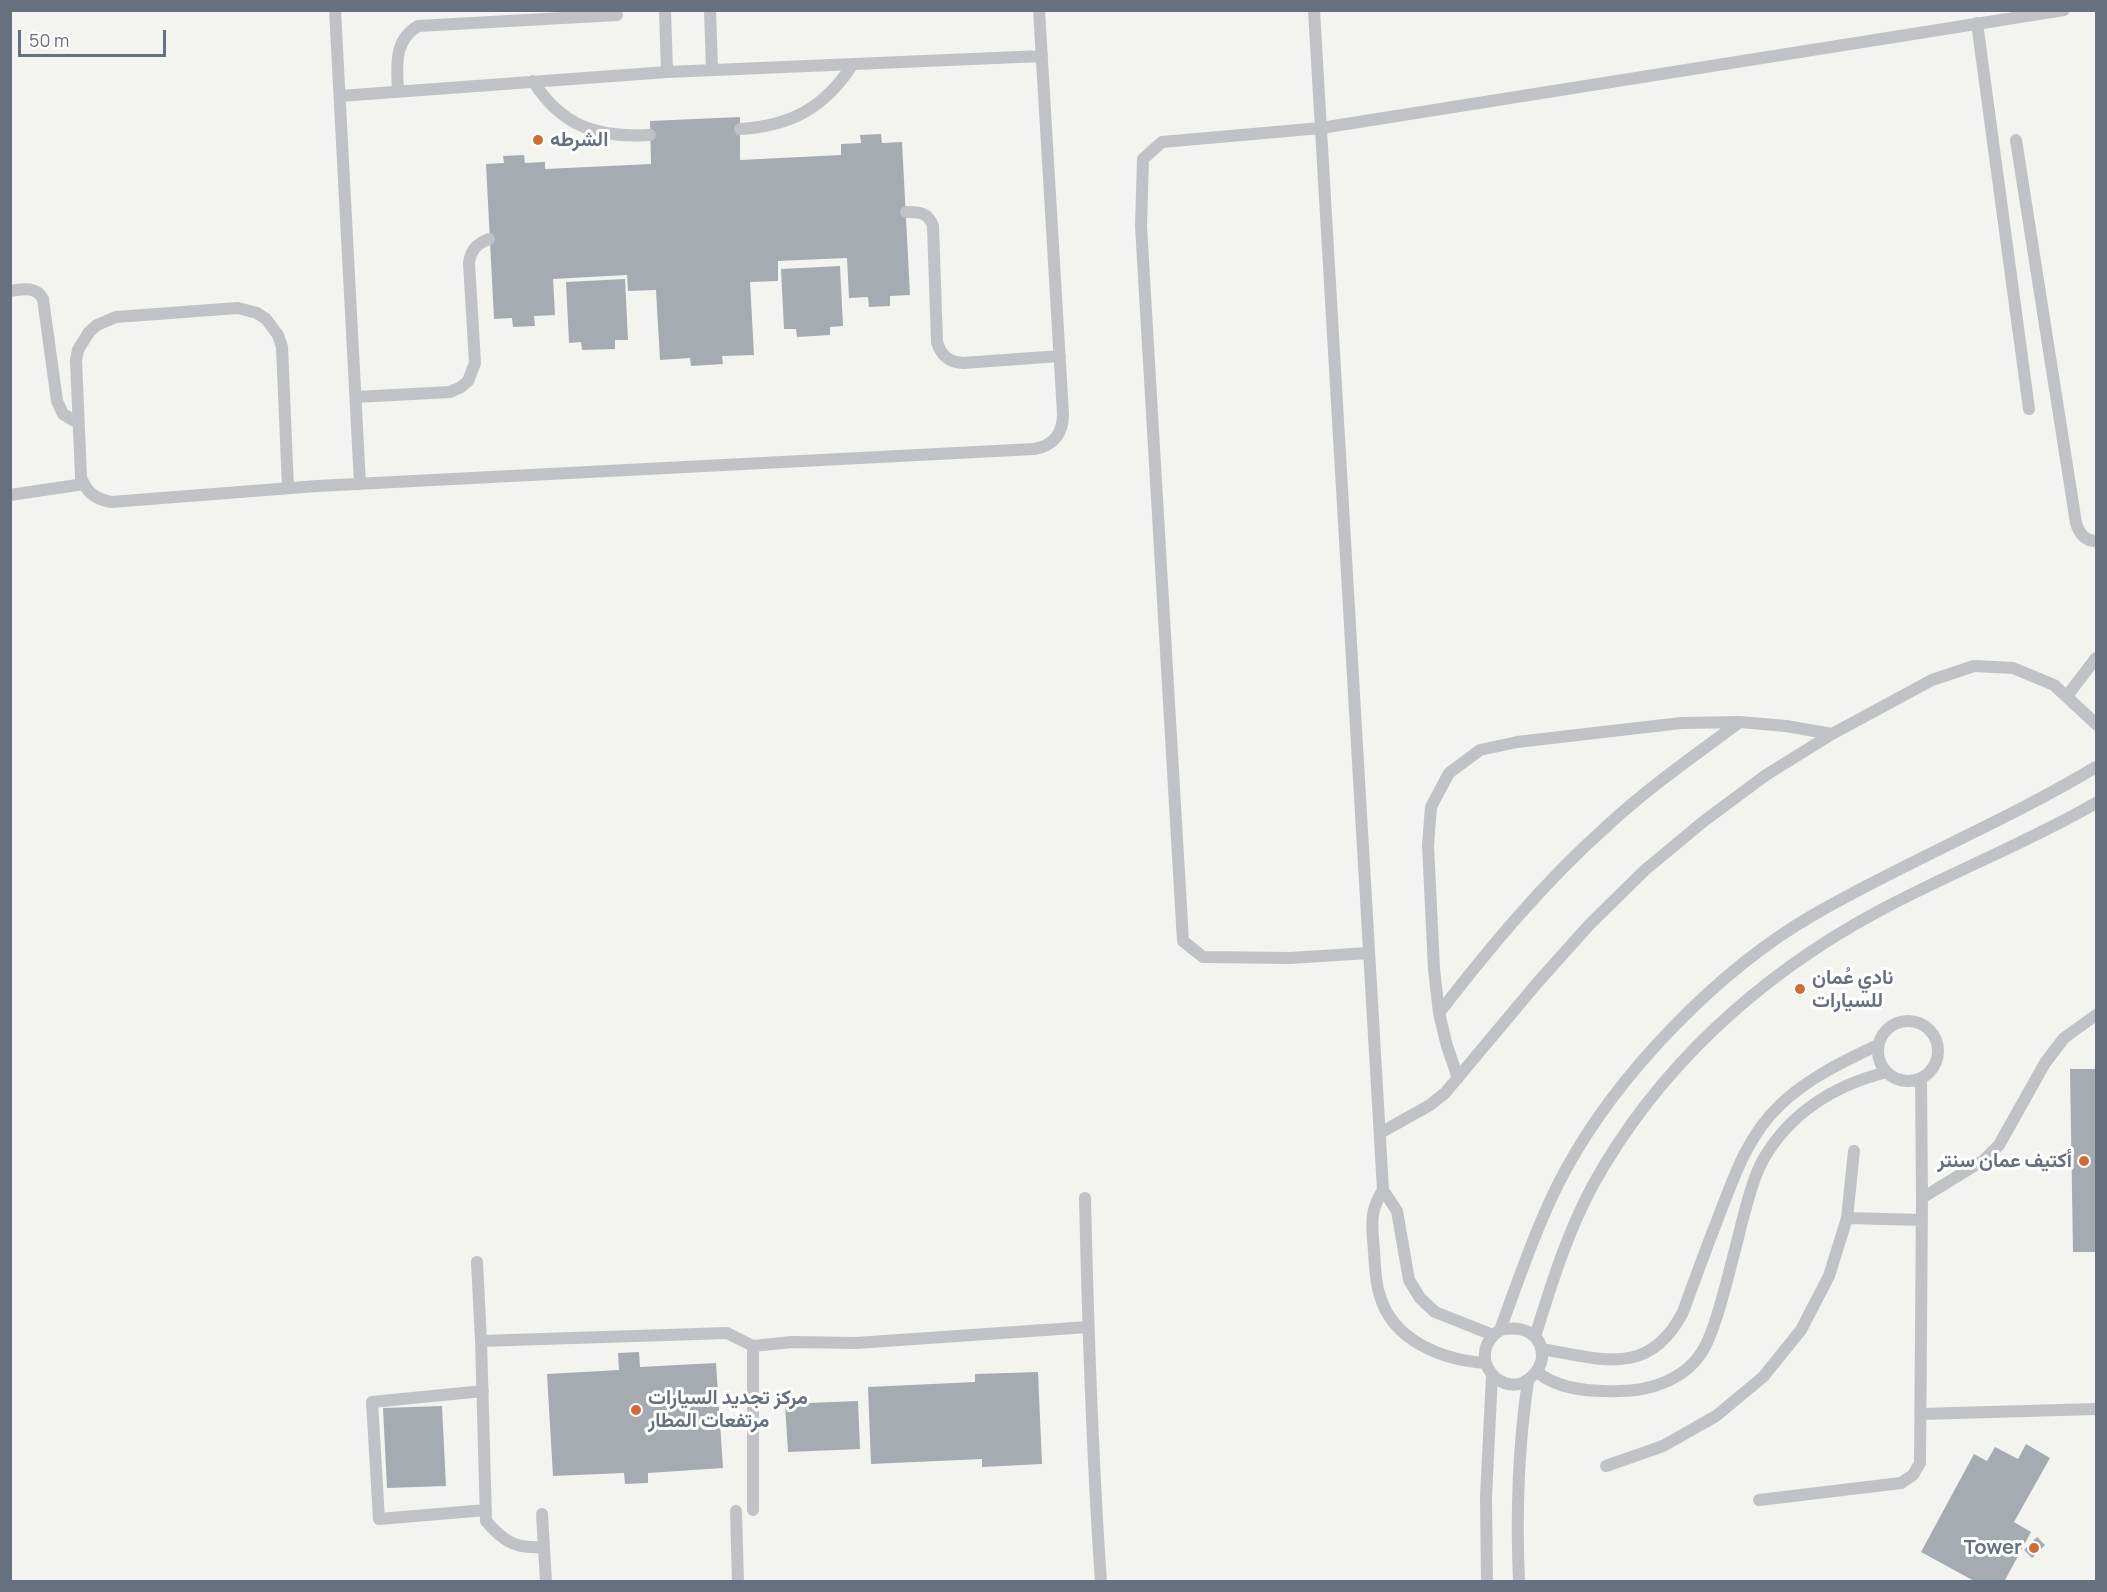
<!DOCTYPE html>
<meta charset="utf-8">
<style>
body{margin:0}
#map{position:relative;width:2107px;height:1592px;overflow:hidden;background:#f3f4f0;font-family:Manrope,sans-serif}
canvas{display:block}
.frame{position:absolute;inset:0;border:12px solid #66707e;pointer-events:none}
.scale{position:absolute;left:18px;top:30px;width:148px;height:27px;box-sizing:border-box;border:3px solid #66707e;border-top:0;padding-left:8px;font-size:18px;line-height:21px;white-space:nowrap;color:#66707e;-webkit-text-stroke:4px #fff;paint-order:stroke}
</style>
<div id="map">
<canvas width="2107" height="1592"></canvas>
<div class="frame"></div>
<div class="scale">50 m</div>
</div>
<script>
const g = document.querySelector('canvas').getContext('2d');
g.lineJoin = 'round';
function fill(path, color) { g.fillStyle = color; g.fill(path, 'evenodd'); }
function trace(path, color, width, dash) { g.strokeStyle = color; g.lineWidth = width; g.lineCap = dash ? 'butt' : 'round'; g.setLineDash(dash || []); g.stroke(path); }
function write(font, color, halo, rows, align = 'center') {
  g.font = font + ' Manrope,Vazirmatn,sans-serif'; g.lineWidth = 6; g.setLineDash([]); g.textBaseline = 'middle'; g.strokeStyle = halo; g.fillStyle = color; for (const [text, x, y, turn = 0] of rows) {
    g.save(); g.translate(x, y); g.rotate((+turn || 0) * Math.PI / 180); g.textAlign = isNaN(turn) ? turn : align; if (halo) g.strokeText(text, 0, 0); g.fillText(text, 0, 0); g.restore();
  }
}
fill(new Path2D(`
 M 740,117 L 740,160 L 841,155 L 841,144 L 861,143 L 860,135 L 881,134 L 882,143 L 902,142 L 910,295 L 890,296 L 890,306 L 869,307 L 868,297 L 849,298 L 847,258 L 778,261 L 778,281 L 750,282 L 754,355 L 722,356 L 723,364 L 691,366 L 690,358 L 660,360 L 656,290 L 628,291 L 627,275 L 553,279 L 555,315 L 534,316 L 535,326 L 513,327 L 512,318 L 494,319 L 486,164 L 504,163 L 503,156 L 524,155 L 525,163 L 545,162 L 545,169 L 651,164 L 650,121 Z
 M 840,266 L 843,326 L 830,327 L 830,335 L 797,337 L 796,329 L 784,329 L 781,269 Z
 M 625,279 L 628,340 L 615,340 L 615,349 L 582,350 L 581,342 L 569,343 L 566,282 Z
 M 2070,1069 L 2096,1069 L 2096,1252 L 2073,1252 Z
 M 639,1352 L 640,1367 L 716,1363 L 723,1468 L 648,1473 L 648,1483 L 625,1484 L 624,1473 L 553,1476 L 547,1374 L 619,1370 L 618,1353 Z
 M 1038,1372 L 1042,1464 L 982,1467 L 982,1459 L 871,1464 L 868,1387 L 975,1382 L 975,1374 Z
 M 858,1401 L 860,1449 L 788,1452 L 785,1404 Z
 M 442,1406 L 446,1486 L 387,1488 L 383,1408 Z
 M 2026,1444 L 2050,1458 L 2014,1522 L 2031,1532 L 2004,1582 L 1976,1582 L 1921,1552 L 1974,1454 L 1987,1461 L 1995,1447 L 2018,1459 Z
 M 2037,1537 L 2045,1545 L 2032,1558 L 2024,1550 Z`), '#a6abb2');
trace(new Path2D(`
 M 335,10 L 360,484
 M 665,10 L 667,72
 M 710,10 L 712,69
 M 1314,10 L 1383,1190 L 1397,1211 L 1409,1280 L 1420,1298 L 1435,1312 L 1493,1335
 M 1977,23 L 2029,409
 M 533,81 C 562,127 598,138 650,135
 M 398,91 C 397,66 393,41 418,26 L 617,15
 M 340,96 L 667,72 L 1042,56
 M 740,129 C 792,126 825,107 853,64
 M 2016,140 L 2076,523 C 2079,533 2085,541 2096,541
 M 906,212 C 919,212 928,212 933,226 L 937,342 C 941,356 949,362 963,363 L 1060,356
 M 10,291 C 23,289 36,286 43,299 L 57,401 L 63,414 L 78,423
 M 356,397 L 450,392 L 461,387 L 468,381 L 475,363 L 469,263 C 471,249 477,244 489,239
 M 288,488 L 282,347 L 278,335 L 266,319 L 257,313 L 238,308 L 116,317 L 97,325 L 89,332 L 78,350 L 76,360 L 81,477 C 86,492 95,499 111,502 L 317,486 L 1034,449 C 1054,446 1063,433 1063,414 L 1039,10
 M 10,495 L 84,484
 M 2067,696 L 2096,658
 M 1369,953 L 1290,958 L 1203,957 L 1183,941 L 1141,226 L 1143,159 L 1162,142 L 1321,128 L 2064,10
 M 1439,1013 C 1491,946 1544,882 1607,826 C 1648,788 1695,755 1740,722
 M1878 1051a30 30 0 1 1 60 0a30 30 0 1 1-60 0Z
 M 1458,1078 L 1447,1046 L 1439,1013 L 1434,969 L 1428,845 L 1431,807 L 1449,773 L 1480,750 L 1517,742 L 1681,723 L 1740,722 L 1786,726 L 1832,734
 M 1380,1133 L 1430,1105 L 1445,1093 L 1538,982 L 1590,924 L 1645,870 L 1704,821 L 1766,775 L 1832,734 L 1932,680 L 1974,666 L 2013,668 L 2054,685 L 2096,724
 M 1383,1190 C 1369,1212 1372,1225 1374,1251 C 1375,1266 1375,1282 1380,1296 C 1393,1341 1443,1360 1485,1363
 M 1085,1198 C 1088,1326 1092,1454 1101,1582
 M 1922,1198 L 1984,1160 L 1999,1145 L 2045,1063 L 2064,1038 L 2096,1015
 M 1847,1218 L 1922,1220
 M 477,1262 L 481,1341 L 727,1333 L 753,1346 L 792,1342 L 856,1343 L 1088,1327
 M 1500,1330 C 1521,1325 1543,1332 1542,1358 C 1541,1366 1537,1372 1531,1377 C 1504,1403 1462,1356 1500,1330 C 1520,1276 1538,1221 1565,1171 C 1618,1073 1719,969 1815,914 C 1907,861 2006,821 2096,767
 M 1535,1337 C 1551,1285 1567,1233 1593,1185 C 1658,1067 1760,975 1877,912 C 1949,873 2025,844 2096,803
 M 481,1341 L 486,1521 C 504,1542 516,1549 544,1547
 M 753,1346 L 753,1510
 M 1541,1349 C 1602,1359 1649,1378 1683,1312 C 1694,1282 1705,1251 1717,1221 C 1733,1179 1747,1136 1780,1105 C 1808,1078 1844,1061 1878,1045
 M 1537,1372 C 1559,1390 1591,1392 1619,1391 C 1650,1391 1684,1380 1702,1352 C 1711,1338 1715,1322 1720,1306 C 1728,1278 1735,1250 1742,1222 C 1748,1200 1753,1178 1764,1158 C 1792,1111 1835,1085 1887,1072
 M 483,1391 L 372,1402 L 379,1519 L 486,1510
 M 1921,1414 L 2096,1409
 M 1606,1466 L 1663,1446 L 1716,1416 L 1763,1377 L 1801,1330 L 1829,1276 L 1847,1218 L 1854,1151
 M 1759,1500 L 1901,1483 L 1913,1475 L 1920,1463 L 1922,1198 L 1921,1078
 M 736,1511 L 738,1582
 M 542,1514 L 546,1582
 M 1487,1582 L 1486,1497 L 1492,1375
 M 1519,1582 C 1516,1514 1518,1448 1528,1381`), '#c0c2c5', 12);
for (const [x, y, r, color] of [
 [538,140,6,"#cf6c35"],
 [1800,989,6,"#cf6c35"],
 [2084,1161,6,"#cf6c35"],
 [636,1410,6,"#cf6c35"],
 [2034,1548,6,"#cf6c35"]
]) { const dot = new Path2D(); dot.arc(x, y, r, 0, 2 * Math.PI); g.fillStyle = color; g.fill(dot); trace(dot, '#fff', 2); }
write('bold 20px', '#66707e', '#fff', [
 ["الشرطه",550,140],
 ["نادي عُمان",1812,978],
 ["للسيارات",1812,1001],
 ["أكتيف عمان سنتر",2072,1161,"right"],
 ["مركز تجديد السيارات",648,1398],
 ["مرتفعات المطار",648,1421],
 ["Tower",2022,1548,"right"]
], 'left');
</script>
